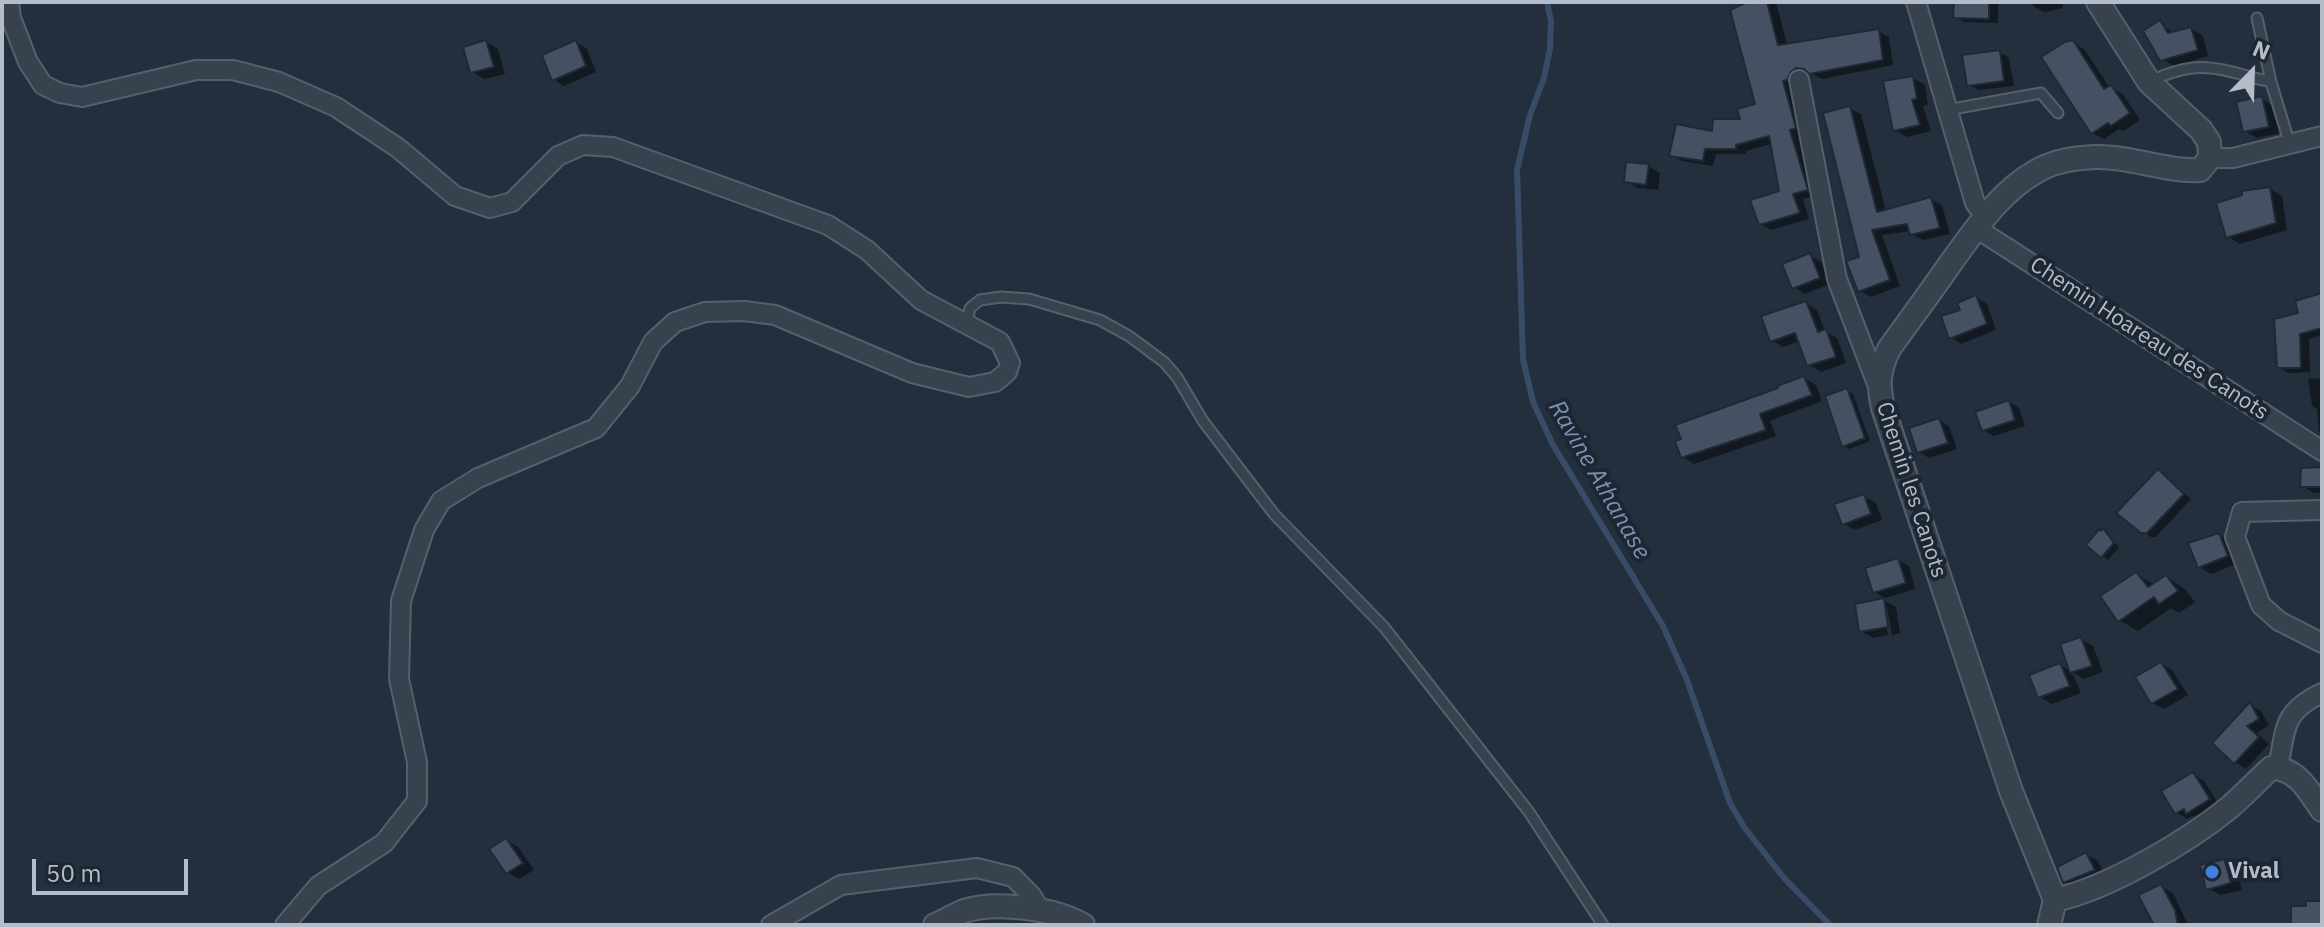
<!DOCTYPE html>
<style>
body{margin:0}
#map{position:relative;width:2324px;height:927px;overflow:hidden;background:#242f3e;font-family:"IBM Plex Sans",sans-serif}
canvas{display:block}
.frame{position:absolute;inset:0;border:4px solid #b4bcc9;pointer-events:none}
.north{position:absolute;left:2212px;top:32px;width:80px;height:80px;-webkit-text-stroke:6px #1d2633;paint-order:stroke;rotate:23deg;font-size:22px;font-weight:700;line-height:32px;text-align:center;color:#b4bcc9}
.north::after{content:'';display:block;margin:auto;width:28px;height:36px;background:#b4bcc9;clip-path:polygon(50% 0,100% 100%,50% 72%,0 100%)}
.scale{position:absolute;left:32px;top:859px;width:156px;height:36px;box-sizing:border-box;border:4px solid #b4bcc9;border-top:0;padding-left:10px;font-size:24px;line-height:28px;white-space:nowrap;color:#b4bcc9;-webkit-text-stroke:6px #1d2633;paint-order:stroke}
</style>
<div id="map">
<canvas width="2324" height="927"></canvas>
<div class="frame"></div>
<div class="north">N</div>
<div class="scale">50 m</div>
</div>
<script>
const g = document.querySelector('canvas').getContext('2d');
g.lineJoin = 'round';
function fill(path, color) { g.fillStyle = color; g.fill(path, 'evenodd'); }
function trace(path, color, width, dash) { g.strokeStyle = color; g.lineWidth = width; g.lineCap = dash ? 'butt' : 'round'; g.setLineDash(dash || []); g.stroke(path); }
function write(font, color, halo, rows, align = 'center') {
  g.font = font + ' "IBM Plex Sans",sans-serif'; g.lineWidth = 8; g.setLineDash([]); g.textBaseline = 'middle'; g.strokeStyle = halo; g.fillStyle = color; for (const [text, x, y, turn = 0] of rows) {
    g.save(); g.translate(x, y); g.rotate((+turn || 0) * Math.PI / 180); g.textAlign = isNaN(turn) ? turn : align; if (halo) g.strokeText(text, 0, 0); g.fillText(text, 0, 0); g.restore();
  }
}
fill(new Path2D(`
 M 1755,2 L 1771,2 L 1777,5 L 1787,45 L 1878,31 L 1889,37 L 1893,65 L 1822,79 L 1813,74 L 1801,77 L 1806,134 L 1800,136 L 1818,195 L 1803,199 L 1809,219 L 1771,230 L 1760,224 L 1782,192 L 1772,144 L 1746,151 L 1746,154 L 1716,154 L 1713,166 L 1682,161 L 1672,155 L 1742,121 L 1757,105 Z
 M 1956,2 L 1998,2 L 1998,23 L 1964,22 L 1955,17 Z
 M 2032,2 L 2062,2 L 2063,8 L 2044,12 L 2033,6 Z
 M 2160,23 L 2174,34 L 2191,29 L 2203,36 L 2208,56 L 2174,66 L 2162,59 Z
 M 486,42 L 498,49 L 505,74 L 484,79 L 472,72 Z
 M 576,42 L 587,49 L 596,72 L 564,86 L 553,79 Z
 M 2073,43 L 2084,49 L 2110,88 L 2123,94 L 2140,120 L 2124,131 L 2119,129 L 2104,139 L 2092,133 Z
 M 1999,52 L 2009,58 L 2014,86 L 1979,90 L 1969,85 Z
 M 1913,78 L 1925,85 L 1928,105 L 1923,106 L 1931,131 L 1907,137 L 1895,130 Z
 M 2262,99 L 2274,106 L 2280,133 L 2257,138 L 2245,131 Z
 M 1849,108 L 1861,114 L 1886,211 L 1930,199 L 1942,205 L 1950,234 L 1923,240 L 1912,234 L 1911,231 L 1882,235 L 1900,286 L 1871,297 L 1859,290 L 1861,259 Z
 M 1648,166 L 1660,173 L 1658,190 L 1638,188 L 1626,181 Z
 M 2270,189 L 2282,196 L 2287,230 L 2240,244 L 2227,236 Z
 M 1810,255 L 1821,262 L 1830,284 L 1805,294 L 1793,287 Z
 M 2322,295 L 2322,335 L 2309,339 L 2310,372 L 2288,373 L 2279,367 L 2301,315 Z
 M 1976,297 L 1987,304 L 1996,330 L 1961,344 L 1950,337 L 1962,311 Z
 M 1806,303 L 1817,310 L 1825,331 L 1837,338 L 1846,363 L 1821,372 L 1809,365 L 1800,341 L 1783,347 L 1771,340 Z
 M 1804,378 L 1816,385 L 1822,401 L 1770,421 L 1776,436 L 1694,464 L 1683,457 L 1781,389 Z
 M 2322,378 L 2322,434 L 2319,432 L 2317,409 L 2312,406 L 2308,379 Z
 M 1847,391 L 1853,394 L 1870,441 L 1849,449 L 1844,446 Z
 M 2009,402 L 2019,408 L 2025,426 L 1994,436 L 1983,430 Z
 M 1939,420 L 1949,426 L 1957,449 L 1929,458 L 1919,452 Z
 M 2321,464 L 2322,464 L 2322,493 L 2314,493 L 2302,486 L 2322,469 Z
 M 2158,471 L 2191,499 L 2156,537 L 2151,537 L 2142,531 Z
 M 1863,496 L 1876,503 L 1882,520 L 1855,530 L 1843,523 Z
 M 2104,531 L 2119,547 L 2108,560 L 2089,544 Z
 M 2219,535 L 2231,542 L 2239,563 L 2211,574 L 2199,567 Z
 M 1898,560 L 1909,566 L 1915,589 L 1885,598 L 1874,592 Z
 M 2136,574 L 2155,585 L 2166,577 L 2184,588 L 2195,602 L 2179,613 L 2171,608 L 2138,631 L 2119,620 Z
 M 1884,600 L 1896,607 L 1900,633 L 1892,635 L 1887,607 L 1883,607 L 1888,635 L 1873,638 L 1861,631 Z
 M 2081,639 L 2093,646 L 2103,672 L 2084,679 L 2072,672 Z
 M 2161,664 L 2172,670 L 2188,695 L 2164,709 L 2153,703 L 2138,678 Z
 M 2060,665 L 2072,672 L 2081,693 L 2052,704 L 2040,697 Z
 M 2250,705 L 2261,711 L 2269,725 L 2257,733 L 2269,744 L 2246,769 L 2235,762 L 2215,743 Z
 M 2193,774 L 2204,781 L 2220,806 L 2199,819 L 2193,816 L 2187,819 L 2176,812 Z
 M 506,840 L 518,847 L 534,870 L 519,879 L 507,872 Z
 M 2086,854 L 2098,861 L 2106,877 L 2077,889 L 2065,882 Z
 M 2225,862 L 2237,868 L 2242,890 L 2220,895 L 2208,888 Z
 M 2161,886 L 2173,893 L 2188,925 L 2162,925 Z`), '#0007');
trace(new Path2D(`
 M 1547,2 L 1551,21 L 1550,49 L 1544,78 L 1530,115 L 1517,170 L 1523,359 L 1533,402 L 1553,445 L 1663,626 L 1687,680 L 1730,803 L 1744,827 L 1784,878 L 1830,925`), '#394c67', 6);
const building = new Path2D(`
 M 1747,2 L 1767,2 L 1778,45 L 1879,29 L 1883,60 L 1809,74 L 1804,69 L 1796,68 L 1791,72 L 1787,80 L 1783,81 L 1796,128 L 1790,130 L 1808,190 L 1793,194 L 1800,213 L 1759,225 L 1750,200 L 1779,191 L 1769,136 L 1736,145 L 1736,149 L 1705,149 L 1703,161 L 1669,156 L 1676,124 L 1712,131 L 1713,119 L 1740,119 L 1737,109 L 1755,104 L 1730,10 Z
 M 1954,2 L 1989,2 L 1989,19 L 1953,18 Z
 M 2160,20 L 2168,33 L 2191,27 L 2198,50 L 2160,61 L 2143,31 Z
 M 486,40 L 494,67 L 470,73 L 463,47 Z
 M 576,40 L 586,66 L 552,81 L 542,55 Z
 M 2073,40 L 2104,89 L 2111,85 L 2130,113 L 2111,126 L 2108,123 L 2091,134 L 2041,57 L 2065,42 Z
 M 2000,50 L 2004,81 L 1967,86 L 1962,55 Z
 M 1913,76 L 1917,99 L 1912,100 L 1920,125 L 1893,131 L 1883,81 Z
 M 2262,96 L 2269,127 L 2243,132 L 2236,102 Z
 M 1850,106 L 1877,212 L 1931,197 L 1940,228 L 1910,235 L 1907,224 L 1872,230 L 1890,280 L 1858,292 L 1846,261 L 1859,257 L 1823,113 Z
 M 1626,162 L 1649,164 L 1646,185 L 1624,182 Z
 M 2270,187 L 2276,223 L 2226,238 L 2216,203 L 2242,195 L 2242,191 Z
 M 1810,253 L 1820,278 L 1792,289 L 1782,264 Z
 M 2322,293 L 2322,328 L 2300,334 L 2301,368 L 2277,368 L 2274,319 L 2298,313 L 2295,301 Z
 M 1976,295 L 1987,324 L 1949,339 L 1941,316 L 1960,310 L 1957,303 Z
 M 1806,301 L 1818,332 L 1826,329 L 1836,357 L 1807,366 L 1795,333 L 1770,342 L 1761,316 Z
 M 1804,376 L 1812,395 L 1760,414 L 1766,430 L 1681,458 L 1675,441 L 1681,439 L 1675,425 L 1778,388 L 1777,386 Z
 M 1847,388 L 1865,438 L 1842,447 L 1825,396 Z
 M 2009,400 L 2015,420 L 1982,431 L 1975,412 Z
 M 1939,418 L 1948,443 L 1917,453 L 1909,428 Z
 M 2322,467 L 2322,487 L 2300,487 L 2301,468 Z
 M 2158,469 L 2184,494 L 2147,533 L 2141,533 L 2116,513 Z
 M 1864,494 L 1871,514 L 1842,525 L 1834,504 Z
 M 2103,528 L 2114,543 L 2101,558 L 2086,545 L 2099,529 L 2101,531 Z
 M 2219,533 L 2228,556 L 2198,568 L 2188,543 Z
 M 1898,558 L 1906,583 L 1873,593 L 1865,568 Z
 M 2136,572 L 2148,587 L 2166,575 L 2178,591 L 2159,604 L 2154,597 L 2118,622 L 2100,596 Z
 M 1884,598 L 1888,627 L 1859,632 L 1855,604 Z
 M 2081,637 L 2092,666 L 2070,673 L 2060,644 Z
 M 2161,662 L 2178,689 L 2151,704 L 2135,677 Z
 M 2060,663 L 2070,686 L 2038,698 L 2029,675 Z
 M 2250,702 L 2259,719 L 2247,726 L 2259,737 L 2234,764 L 2212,743 Z
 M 2193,772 L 2210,799 L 2186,814 L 2184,809 L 2175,814 L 2161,791 Z
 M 506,838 L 523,863 L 506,874 L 489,849 Z
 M 2086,852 L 2095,870 L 2063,883 L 2057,867 Z
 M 2225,859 L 2231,883 L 2206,890 L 2200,865 Z
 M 2161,884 L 2175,910 L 2178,925 L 2154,925 L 2138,895 Z
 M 2306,901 L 2322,901 L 2322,925 L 2291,925 L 2291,906 L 2306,906 Z`);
fill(building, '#455162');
trace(building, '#1f2835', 2);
const service = new Path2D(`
 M 2257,18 L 2271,82 L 2290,145
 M 2151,81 C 2202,57 2220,70 2271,82
 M 1947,110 L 2041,93 L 2058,113
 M 967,323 L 970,308 L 980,300 L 1001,297 L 1029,299 L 1100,320 L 1129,336 L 1164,362 L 1177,377 L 1203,421 L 1274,514 L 1384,627 L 1529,812 L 1603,925`);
const minor = new Path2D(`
 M 9,2 L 11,18 L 28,62 L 43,85 L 60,93 L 82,97 L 196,70 L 233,70 L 279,82 L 336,107 L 398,148 L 455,196 L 490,208 L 512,202 L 558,156 L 583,145 L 613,147 L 828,225 L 867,250 L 921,300 L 1000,342 L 1010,363 L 1007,372 L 995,382 L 969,387 L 912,373 L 775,315 L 744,311 L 705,312 L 675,322 L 653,342 L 630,386 L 596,428 L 478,478 L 441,501 L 424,530 L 401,601 L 399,679 L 417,762 L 417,801 L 384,843 L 318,886 L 285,925
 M 1916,2 L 1975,203 L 1985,216
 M 1799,80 L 1837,279 L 1879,389
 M 2210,158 L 2233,158 L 2322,136
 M 1976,228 L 2322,451
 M 2322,510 L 2242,512 L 2235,537 L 2261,605 L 2279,621 L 2322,643
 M 2278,768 C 2286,728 2282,712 2322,693
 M 771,925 L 841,885 L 977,868 L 1013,877 L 1031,895 L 1040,910`);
const tertiary = new Path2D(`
 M 2055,900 L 2011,791 L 1883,408 C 1878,384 1878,372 1889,349 C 1909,321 1930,293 1950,264 C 1975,230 1999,192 2037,171 C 2056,160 2076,158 2096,157 C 2131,156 2165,172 2200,170 L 2210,158 L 2209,142 L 2201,130 L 2149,82 L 2098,2
 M 2055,900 C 2109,888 2187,842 2230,807 C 2244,795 2257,781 2271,768 C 2296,767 2309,791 2322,810
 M 935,925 C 945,921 954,915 964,911 C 996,901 1054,908 1083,925
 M 2049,925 L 2055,900`);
trace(service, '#565f6c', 13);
trace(minor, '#565f6c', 22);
trace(tertiary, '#565f6c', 26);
trace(service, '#38414e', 9);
trace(minor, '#38414e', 18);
trace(tertiary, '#38414e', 22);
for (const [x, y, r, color] of [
 [2212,872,8,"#3f7fe0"]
]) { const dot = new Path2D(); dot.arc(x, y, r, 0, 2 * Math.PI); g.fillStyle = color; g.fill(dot); trace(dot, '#1d2633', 3); }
write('22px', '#b4bcc9', '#1d2633', [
 ["Chemin Hoareau des Canots",2149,339,33],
 ["Chemin les Canots",1911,490,72]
]);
write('bold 22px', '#b4bcc9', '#1d2633', [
 ["Vival",2228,872]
], 'left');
write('italic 24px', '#7c92b1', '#1d2633', [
 ["Ravine Athanase",1599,480,60]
]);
</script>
